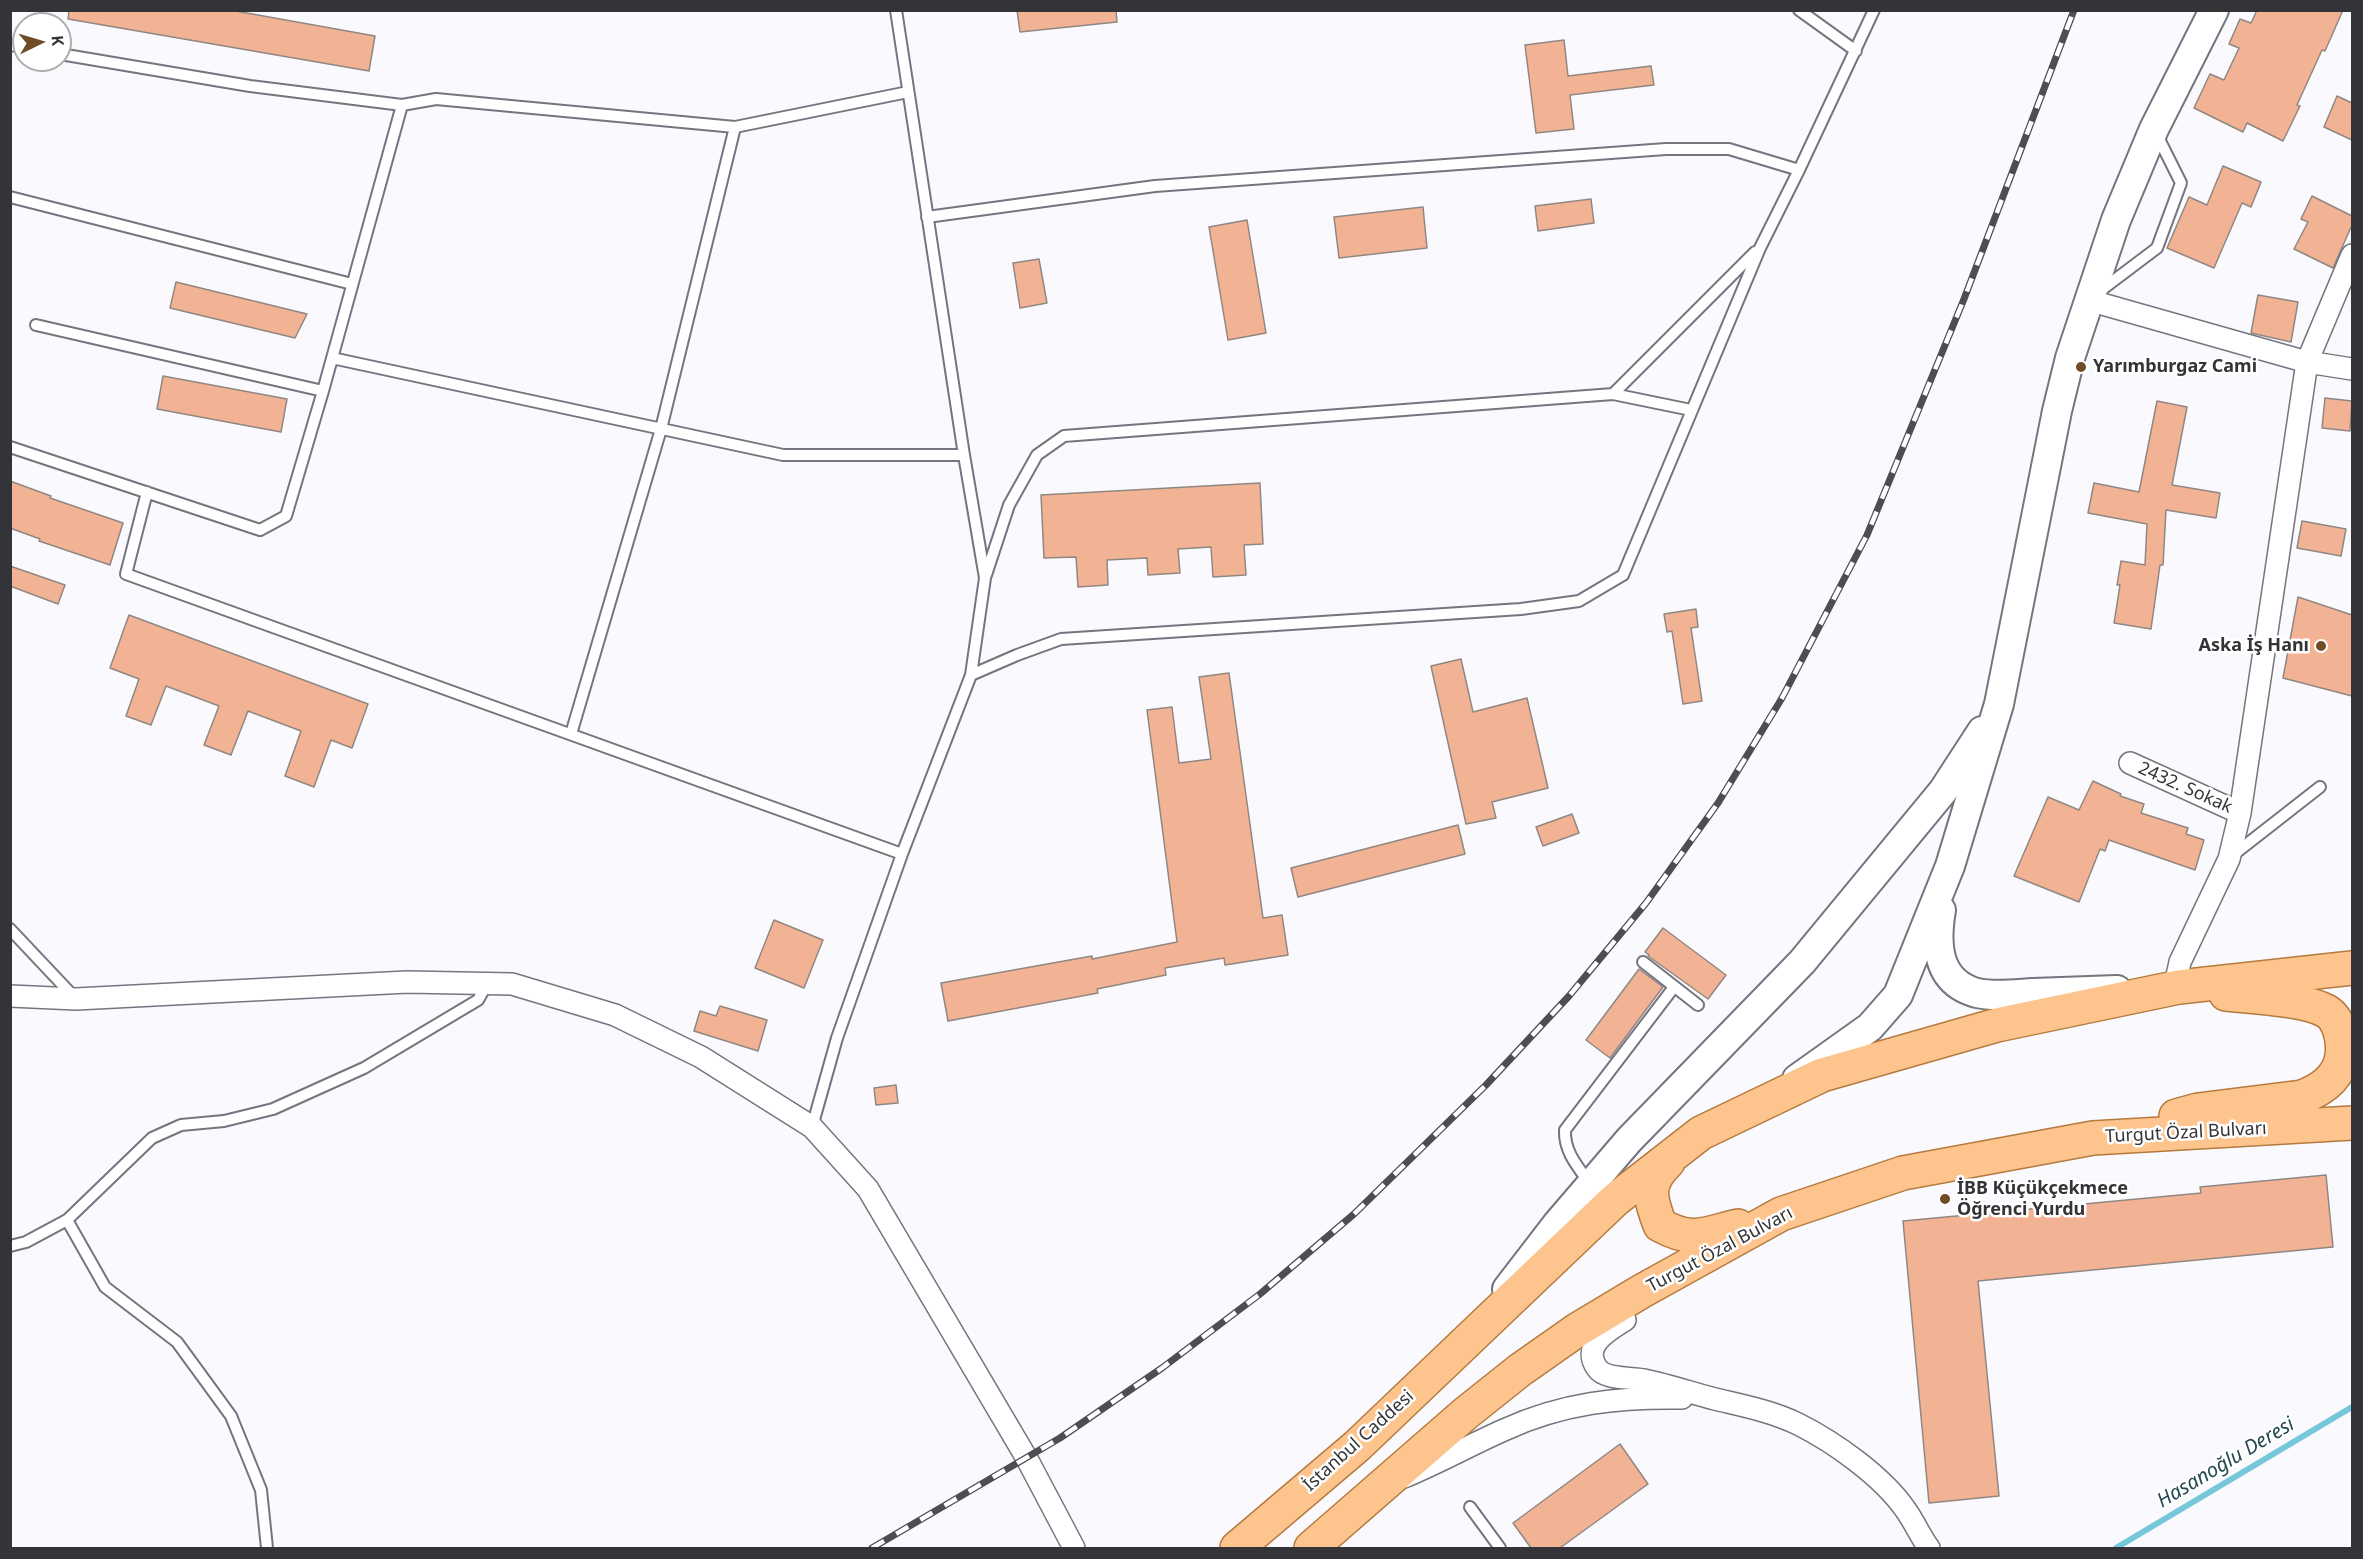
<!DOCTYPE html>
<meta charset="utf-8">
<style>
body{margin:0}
#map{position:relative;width:2363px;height:1559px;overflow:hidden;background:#fafafe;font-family:"Noto Sans",sans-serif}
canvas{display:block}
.frame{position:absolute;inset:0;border:12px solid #343438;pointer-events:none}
.north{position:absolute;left:12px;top:12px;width:60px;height:60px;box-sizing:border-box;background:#fff;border:2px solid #aeaeaf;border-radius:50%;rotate:85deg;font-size:16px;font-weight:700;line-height:24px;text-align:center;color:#343438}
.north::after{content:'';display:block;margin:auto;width:21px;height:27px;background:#704d26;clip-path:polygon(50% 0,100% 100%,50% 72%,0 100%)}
</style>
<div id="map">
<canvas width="2363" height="1559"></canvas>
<div class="frame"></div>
<div class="north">K</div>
</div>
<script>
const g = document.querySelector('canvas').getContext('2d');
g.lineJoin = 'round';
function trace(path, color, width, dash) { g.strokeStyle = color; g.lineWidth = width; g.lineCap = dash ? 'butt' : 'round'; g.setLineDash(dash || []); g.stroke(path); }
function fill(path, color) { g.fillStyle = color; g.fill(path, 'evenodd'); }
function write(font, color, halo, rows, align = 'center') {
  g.font = font + ' "Noto Sans",sans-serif'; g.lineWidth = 5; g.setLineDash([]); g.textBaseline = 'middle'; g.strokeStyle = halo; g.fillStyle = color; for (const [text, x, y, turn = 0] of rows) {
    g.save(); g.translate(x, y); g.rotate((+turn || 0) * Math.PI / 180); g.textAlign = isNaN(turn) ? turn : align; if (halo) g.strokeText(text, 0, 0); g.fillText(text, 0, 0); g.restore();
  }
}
trace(new Path2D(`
 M 2116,1548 L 2352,1407`), '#75c7d9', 6);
const building = new Path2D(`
 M 69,10 L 230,10 L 375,36 L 369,71 L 68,19 Z
 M 1017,10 L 1116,10 L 1117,22 L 1020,32 Z
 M 2257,10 L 2343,10 L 2325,51 L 2322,50 L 2297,105 L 2300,106 L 2283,141 L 2247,123 L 2243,132 L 2194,108 L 2210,74 L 2224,80 L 2239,48 L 2229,44 L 2240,19 L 2251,23 Z
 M 1564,40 L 1568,76 L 1651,66 L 1654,85 L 1570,95 L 1574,129 L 1536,133 L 1525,45 Z
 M 2337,96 L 2352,103 L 2352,140 L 2324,127 Z
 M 2223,166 L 2261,182 L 2251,207 L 2242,203 L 2214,268 L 2167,248 L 2189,197 L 2207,205 Z
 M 2312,196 L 2352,216 L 2352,225 L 2333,268 L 2294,249 L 2308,222 L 2301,219 Z
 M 1591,199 L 1594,223 L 1538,231 L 1535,206 Z
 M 1423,207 L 1427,248 L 1339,258 L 1334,217 Z
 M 1247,220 L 1266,333 L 1228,340 L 1209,227 Z
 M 1039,259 L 1047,303 L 1020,308 L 1013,263 Z
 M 176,282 L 307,314 L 295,338 L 170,308 Z
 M 2258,295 L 2298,302 L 2291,342 L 2251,333 Z
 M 163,376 L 287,399 L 281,432 L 157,409 Z
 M 2325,398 L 2352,401 L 2350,431 L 2322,428 Z
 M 2157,401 L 2187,407 L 2172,485 L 2220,493 L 2216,518 L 2166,510 L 2163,565 L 2160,565 L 2151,629 L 2114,623 L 2120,585 L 2117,585 L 2121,561 L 2145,565 L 2147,524 L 2088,513 L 2094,483 L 2139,492 Z
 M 10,481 L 51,496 L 50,498 L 123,523 L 110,565 L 39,541 L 40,539 L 10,528 Z
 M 1260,483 L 1263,544 L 1244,545 L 1246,575 L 1213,577 L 1211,547 L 1178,549 L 1180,573 L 1148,575 L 1147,558 L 1107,560 L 1108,585 L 1078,587 L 1076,557 L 1044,558 L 1041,495 Z
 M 2302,521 L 2346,529 L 2341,556 L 2297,548 Z
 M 10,566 L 65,585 L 58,604 L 10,586 Z
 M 2298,597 L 2352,615 L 2352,696 L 2283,678 Z
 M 1696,609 L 1698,627 L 1691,628 L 1702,701 L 1683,704 L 1672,631 L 1667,632 L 1664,614 Z
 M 129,615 L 368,704 L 352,748 L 331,740 L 314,787 L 285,776 L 301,731 L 248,711 L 231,755 L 204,745 L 219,706 L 166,686 L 151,725 L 126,716 L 139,679 L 110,668 Z
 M 1461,659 L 1473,712 L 1527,698 L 1548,788 L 1492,802 L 1496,818 L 1466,824 L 1431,666 Z
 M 1229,673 L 1263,918 L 1282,915 L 1288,955 L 1225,965 L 1224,958 L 1165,968 L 1166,975 L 1097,989 L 1098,993 L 948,1021 L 941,983 L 1092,956 L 1092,959 L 1177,942 L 1147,710 L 1172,707 L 1179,763 L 1211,759 L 1199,677 Z
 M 2093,781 L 2121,794 L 2120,796 L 2144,804 L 2141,813 L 2188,828 L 2186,834 L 2204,840 L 2195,870 L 2109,840 L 2105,851 L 2100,849 L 2079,902 L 2014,876 L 2048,797 L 2079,810 Z
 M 1572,814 L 1579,833 L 1543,846 L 1536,827 Z
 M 1458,825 L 1465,854 L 1298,897 L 1291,868 Z
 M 774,920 L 823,940 L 804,988 L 755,968 Z
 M 1663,928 L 1726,975 L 1708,999 L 1648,956 L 1649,955 L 1645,952 Z
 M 1639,969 L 1663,987 L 1610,1058 L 1586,1040 Z
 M 720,1006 L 767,1020 L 758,1051 L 694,1031 L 700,1011 L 716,1016 Z
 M 896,1085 L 898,1103 L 876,1105 L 874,1088 Z
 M 2326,1175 L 2333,1247 L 1978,1281 L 1999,1496 L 1929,1503 L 1903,1221 L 2201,1193 L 2200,1187 Z
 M 1620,1444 L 1648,1484 L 1560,1548 L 1531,1548 L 1513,1523 Z`);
fill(building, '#f2b395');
trace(building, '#918782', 1.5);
const lane = new Path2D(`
 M 1799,10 L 1856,51
 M 10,45 L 24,47
 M 60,54 L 250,86 L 402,105
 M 10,197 L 352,284
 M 927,217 L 1155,186 L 1666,149 L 1729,149 L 1799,170
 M 2100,291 L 2157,248 L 2181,183 L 2157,135
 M 36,325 L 323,391
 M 332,358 L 783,455 L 964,455
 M 1613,394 L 1755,252
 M 10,447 L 260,530 L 286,516 L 323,391 L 402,105 L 436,99 L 735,127 L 908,92
 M 147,492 L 126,574 L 902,854
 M 986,575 L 1009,505 L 1037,455 L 1064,436 L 1613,394 L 1691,410
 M 971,675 L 1017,655 L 1061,639 L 1521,609 L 1579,601 L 1623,575 L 1760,248 L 1799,170 L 1874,10
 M 571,734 L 661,429 L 735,127
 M 2233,855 L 2320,787
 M 10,929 L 76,999
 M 1643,962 L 1698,1005
 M 812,1127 L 837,1038 L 902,854 L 971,675 L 985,578 L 964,455 L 896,10
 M 1591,1185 C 1578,1167 1564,1152 1565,1130 L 1674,987
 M 67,1220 L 105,1287 L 177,1342 L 231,1416 L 261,1490 L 267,1548
 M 10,1246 L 26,1242 L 67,1220 L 152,1138 L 181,1125 L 224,1121 L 273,1109 L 364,1068 L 478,1000 L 487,984
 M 1470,1507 L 1500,1548`);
const street = new Path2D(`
 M 2088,300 L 2307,362 L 2352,369
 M 2130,763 L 2240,813
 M 2179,987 L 2177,976 L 2180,962 L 2229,859 L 2240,813 L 2307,362 L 2352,255
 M 10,996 L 76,999 L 407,982 L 512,984 L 615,1015 L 701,1057 L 812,1127 L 868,1189 L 1026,1457 L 1074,1548
 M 1625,1320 C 1609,1330 1581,1345 1597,1368 C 1605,1380 1631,1377 1644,1380 C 1668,1385 1692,1393 1715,1399 C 1744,1406 1771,1411 1798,1424 C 1834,1442 1882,1476 1905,1509 C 1914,1521 1920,1536 1929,1548
 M 1404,1477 C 1438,1463 1470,1445 1504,1430 C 1562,1403 1619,1397 1682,1398`);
const secondary = new Path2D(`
 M 1941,910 C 1935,945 1937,982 1977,993 C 1994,997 2016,994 2033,993 C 2061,992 2089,991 2117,990
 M 1797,1079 L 1870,1027 L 1898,995 L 1950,866 L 1999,704 L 2057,411 L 2070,358 L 2116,220 L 2154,129 L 2214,10
 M 1507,1289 L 1557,1224 L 1629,1140 L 1802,962 L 1943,791 L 1982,731`);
const primary = new Path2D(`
 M 2176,1116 L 2198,1110 L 2302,1097 C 2321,1090 2339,1078 2342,1056 C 2344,1042 2340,1019 2326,1011 C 2304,999 2252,997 2226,994
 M 1668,1162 C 1645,1184 1650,1198 1660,1225 C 1693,1243 1704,1234 1738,1226
 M 1237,1548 L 1357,1446 L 1615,1200 L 1701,1133 L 1822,1075 L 1997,1025 L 2179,987 L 2352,968
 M 1311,1548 L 1466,1413 L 1520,1370 L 1577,1330 L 1642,1291 L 1781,1214 L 1903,1173 L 2093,1138 L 2352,1123`);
trace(lane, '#74757f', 14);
trace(street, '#74757f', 24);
trace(secondary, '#74757f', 32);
trace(primary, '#b57a3e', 36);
trace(lane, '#fff', 10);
trace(street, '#fff', 21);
trace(secondary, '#fff', 28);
trace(primary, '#fdc58d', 33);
const rail = new Path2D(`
 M 872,1548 L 1060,1438 L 1162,1368 L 1260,1294 L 1354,1214 L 1486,1085 L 1569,996 L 1646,903 L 1718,803 L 1782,698 L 1867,535 L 1964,299 L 2074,10`);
trace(rail, '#4e4e52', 7);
trace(rail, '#fff', 4.5, [14]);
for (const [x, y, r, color] of [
 [2081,367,6,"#704d26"],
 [2321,646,6,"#704d26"],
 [1945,1199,6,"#704d26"]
]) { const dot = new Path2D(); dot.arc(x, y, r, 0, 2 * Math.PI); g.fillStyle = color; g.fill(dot); trace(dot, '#fff', 2); }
write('bold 18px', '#343438', '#fff', [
 ["Yarımburgaz Cami",2093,367],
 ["Aska İş Hanı",2309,646,"right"],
 ["İBB Küçükçekmece",1957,1189],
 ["Öğrenci Yurdu",1957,1210]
], 'left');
write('18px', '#343438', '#fff', [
 ["2432. Sokak",2185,788,24],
 ["Turgut Özal Bulvarı",2186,1133,-3],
 ["Turgut Özal Bulvarı",1720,1250,-28],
 ["İstanbul Caddesi",1359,1441,-42]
]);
write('italic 20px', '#234952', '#fff', [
 ["Hasanoğlu Deresi",2226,1463,-31]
]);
</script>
